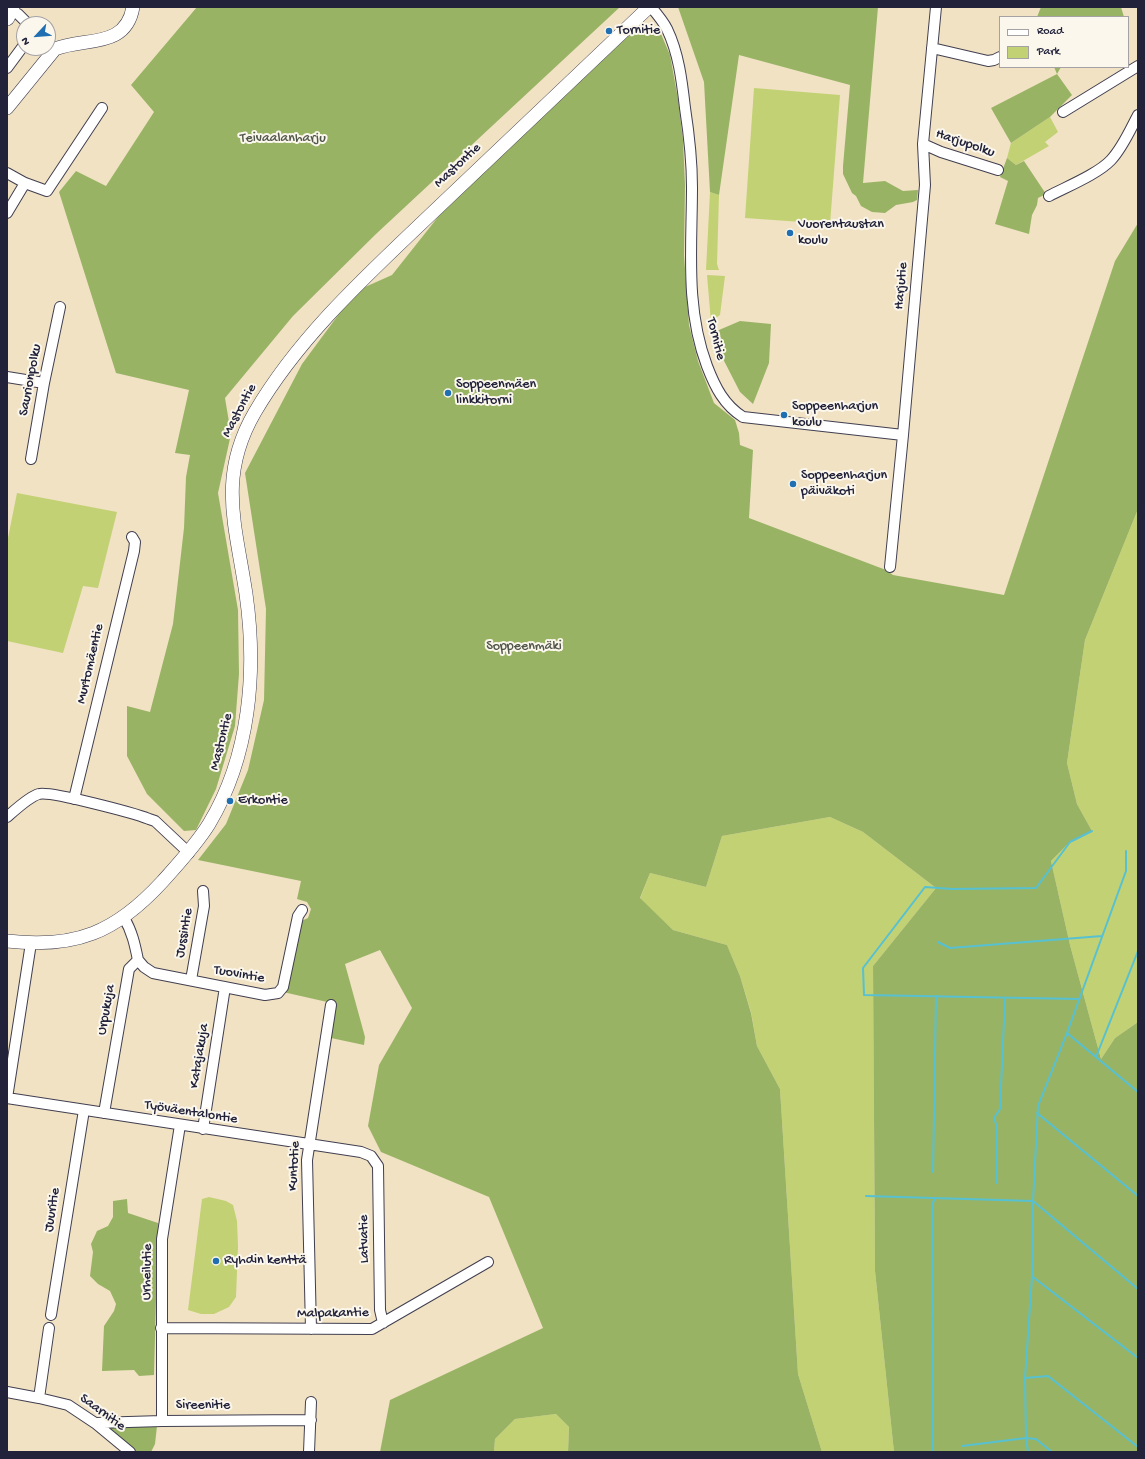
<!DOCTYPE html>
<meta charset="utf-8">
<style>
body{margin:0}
#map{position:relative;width:1145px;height:1459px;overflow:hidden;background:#f1e2c4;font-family:"Gochi Hand",sans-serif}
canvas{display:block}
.frame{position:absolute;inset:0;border:8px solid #22223b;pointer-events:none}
.legend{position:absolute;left:999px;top:16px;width:130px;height:52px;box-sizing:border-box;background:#fbf7ec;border:1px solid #a4a2a5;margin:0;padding:5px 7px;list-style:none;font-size:12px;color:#22223b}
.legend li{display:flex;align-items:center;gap:8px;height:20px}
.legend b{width:20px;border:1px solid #a4a2a5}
.north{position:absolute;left:16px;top:16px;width:40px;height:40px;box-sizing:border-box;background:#fbf7ec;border:1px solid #a4a2a5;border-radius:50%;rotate:244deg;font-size:11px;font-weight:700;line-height:16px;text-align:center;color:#22223b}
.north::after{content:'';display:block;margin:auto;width:14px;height:18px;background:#1f6fb2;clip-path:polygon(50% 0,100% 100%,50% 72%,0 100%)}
</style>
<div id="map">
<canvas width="1145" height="1459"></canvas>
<div class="frame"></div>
<ul class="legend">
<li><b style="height:5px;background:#fff"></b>Road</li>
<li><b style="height:11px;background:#c2d173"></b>Park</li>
</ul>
<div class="north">N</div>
</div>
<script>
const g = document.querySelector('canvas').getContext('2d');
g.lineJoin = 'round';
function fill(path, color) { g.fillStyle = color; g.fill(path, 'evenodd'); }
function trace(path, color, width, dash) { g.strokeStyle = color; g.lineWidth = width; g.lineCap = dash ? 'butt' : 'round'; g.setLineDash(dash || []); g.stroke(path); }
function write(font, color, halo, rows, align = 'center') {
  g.font = font + ' "Gochi Hand",sans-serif'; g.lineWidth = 4; g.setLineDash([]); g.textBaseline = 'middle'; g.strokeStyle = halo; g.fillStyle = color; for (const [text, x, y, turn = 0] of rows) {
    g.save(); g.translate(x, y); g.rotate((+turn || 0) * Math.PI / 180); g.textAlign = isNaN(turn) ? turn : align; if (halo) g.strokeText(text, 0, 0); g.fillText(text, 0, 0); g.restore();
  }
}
fill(new Path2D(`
 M 754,88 L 840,95 L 830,224 L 745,218 Z
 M 1050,117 L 1058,132 L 1045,142 L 1049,146 L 1016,165 L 1007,158 L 1011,143 Z
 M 710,192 L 719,195 L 717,264 L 719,270 L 706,270 Z
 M 707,275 L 725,276 L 720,315 L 711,322 Z
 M 17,493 L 117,512 L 98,588 L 83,586 L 63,653 L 7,641 L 7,543 Z
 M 1138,509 L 1138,1022 L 1115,1038 L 1101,1059 L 1070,945 L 1051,861 L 1070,842 L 1092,831 L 1077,804 L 1067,763 L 1085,640 Z
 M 830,817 L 863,832 L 936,888 L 873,966 L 875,1271 L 894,1452 L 822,1452 L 798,1374 L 780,1089 L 757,1046 L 751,1012 L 740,976 L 727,945 L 673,930 L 640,899 L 650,873 L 706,887 L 722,836 Z
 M 209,1197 L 226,1201 L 233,1205 L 237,1221 L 238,1246 L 236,1297 L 229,1307 L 214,1314 L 201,1314 L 188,1310 L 202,1199 Z
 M 556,1414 L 569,1427 L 568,1452 L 494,1452 L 495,1439 L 515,1419 Z`), '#c2d173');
fill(new Path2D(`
 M 197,7 L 620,7 L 376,234 L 293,316 L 225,398 L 231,434 L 218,493 L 238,610 L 239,674 L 235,726 L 216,789 L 196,830 L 184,831 L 147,794 L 127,756 L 127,706 L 150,712 L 173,624 L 184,528 L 186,477 L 190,455 L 175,453 L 189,390 L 116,373 L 59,192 L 76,171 L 106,186 L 154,112 L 131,85 Z
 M 678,7 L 878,7 L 863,183 L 885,181 L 903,191 L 918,190 L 917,200 L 913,202 L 896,205 L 885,213 L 872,212 L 861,206 L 856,196 L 852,193 L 843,174 L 843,166 L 850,85 L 739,55 L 719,195 L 710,192 L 704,82 Z
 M 1041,7 L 1121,7 L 1124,17 L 1037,17 Z
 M 649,27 L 661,34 L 670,55 L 678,99 L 683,140 L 685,185 L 684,255 L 689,325 L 698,361 L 714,403 L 735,420 L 739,433 L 740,445 L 753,450 L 749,518 L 886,570 L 893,575 L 1004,595 L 1115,261 L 1138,223 L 1138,509 L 1085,640 L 1067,763 L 1077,804 L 1092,831 L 1070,842 L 1051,861 L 1070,945 L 1101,1059 L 1115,1038 L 1138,1022 L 1138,1452 L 894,1452 L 875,1271 L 873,966 L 936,888 L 863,832 L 830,817 L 722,836 L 706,887 L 650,873 L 640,898 L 673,930 L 727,945 L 740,976 L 751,1013 L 757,1046 L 780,1089 L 798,1374 L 822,1452 L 568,1452 L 569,1427 L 556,1414 L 515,1419 L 495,1439 L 494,1452 L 380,1452 L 390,1400 L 543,1328 L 489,1197 L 381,1152 L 368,1126 L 379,1065 L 412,1008 L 380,950 L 345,964 L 365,1037 L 364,1045 L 331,1038 L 336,1004 L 283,992 L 299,922 L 308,918 L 311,909 L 307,902 L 297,899 L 301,881 L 198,860 L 226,824 L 248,770 L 264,700 L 266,609 L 245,473 L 302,364 L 356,291 L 392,275 L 438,217 L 550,108 L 636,29 Z
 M 1054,67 L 1061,67 L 1057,74 L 1072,95 L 1050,117 L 1011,143 L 991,108 L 1057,74 Z
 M 1007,158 L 1016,165 L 1024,161 L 1046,194 L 1038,198 L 1037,205 L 1032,215 L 1029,234 L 995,224 L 1008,181 L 1000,177 Z
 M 740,321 L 771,324 L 769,363 L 753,404 L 740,392 L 721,355 L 714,335 L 719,330 Z
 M 127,1199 L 128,1213 L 158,1223 L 154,1375 L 139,1376 L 134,1370 L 102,1371 L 104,1326 L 114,1311 L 116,1304 L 110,1291 L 98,1284 L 90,1276 L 93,1252 L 91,1244 L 97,1231 L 108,1226 L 113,1217 L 113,1201 Z
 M 157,1426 L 155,1444 L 151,1452 L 136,1452 L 105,1427 Z`), '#99b365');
trace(new Path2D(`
 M 938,942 L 950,948 L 1102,936
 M 1079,999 L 864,995 L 863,968 L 925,887 L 952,889 L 1036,888 L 1070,842 L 1092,831
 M 1067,1033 L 1138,1092
 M 1096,1057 L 1138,951
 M 1037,1113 L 1138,1196
 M 933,1172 L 936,996
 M 997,1183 L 997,1127 L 994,1118 L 1000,1109 L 1005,998
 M 866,1196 L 1033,1201 L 1138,1289
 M 1033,1277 L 1138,1358
 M 1025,1378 L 1048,1376 L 1138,1447
 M 962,1446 L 1026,1438 L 1036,1439 L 1052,1452
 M 933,1452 L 932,1205 L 935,1198
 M 1028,1452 L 1026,1438 L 1025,1378 L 1032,1277 L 1033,1201 L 1038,1106 L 1067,1033 L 1126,871 L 1126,851`), '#57c1d2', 2);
const minor = new Path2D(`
 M 651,7 C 657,14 663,21 667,29 C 679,54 682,82 685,108 C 689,134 692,160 692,187 C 692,247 685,308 707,366 C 715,387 724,405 743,417 L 903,435
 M 18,14 L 28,24
 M 932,48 L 988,61 L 994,60 L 1000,57
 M 7,68 L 24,45
 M 1063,112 L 1138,66
 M 923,144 L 941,152 L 998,170
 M 7,173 L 25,183 L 47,191 L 102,108
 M 1049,196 C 1066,187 1098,174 1111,160 C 1123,147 1130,130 1138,115
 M 7,213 L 25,183
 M 7,377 L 44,383
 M 31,459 L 44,383 L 60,307
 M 890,567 L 903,435 L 925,185 L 923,144 L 936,7
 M 74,799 L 134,551 L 135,542 L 132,537
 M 7,817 C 15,810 30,796 39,794 C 51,791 134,813 149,819 L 155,821 L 189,853
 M 138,960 L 144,967 L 153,973 L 265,995 L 278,993 L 283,987 L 298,916 L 302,910
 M 191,980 L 204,906 L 203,891
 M 7,1098 L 361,1152 L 371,1156 L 378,1166 L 380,1310 L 383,1323
 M 7,1098 L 31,943
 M 104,1113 L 129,969 L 138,960 C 135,945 132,931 124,918
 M 203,1129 L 225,987
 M 51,1315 L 84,1110
 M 161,1328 L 372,1329 L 488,1262
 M 311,1329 L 307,1160 L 331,1005
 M 7,1392 L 39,1398 L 68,1405 L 95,1423 L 130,1452
 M 39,1398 L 49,1328
 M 162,1421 L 162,1239 L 180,1125
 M 95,1423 L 162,1421 L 311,1420
 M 309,1452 L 311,1402`);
const major = new Path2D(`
 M 7,108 L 55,49 C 85,37 126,49 133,7
 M 7,941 C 76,949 116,932 162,882 C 179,863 196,845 209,824 C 250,756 257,671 246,594 C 236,526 217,477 255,412 C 299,337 365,277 428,217 C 501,147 576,77 649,7`);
const highway = new Path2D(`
 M 7,18 L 12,7`);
trace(minor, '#413f50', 12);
trace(major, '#413f50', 14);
trace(highway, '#413f50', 16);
trace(minor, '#fff', 10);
trace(major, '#fff', 13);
trace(highway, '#fff', 15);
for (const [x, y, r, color] of [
 [609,31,4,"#1f6fb2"],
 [790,233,4,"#1f6fb2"],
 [448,393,4,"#1f6fb2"],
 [784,415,4,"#1f6fb2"],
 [793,484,4,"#1f6fb2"],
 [230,801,4,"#1f6fb2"],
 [216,1261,4,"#1f6fb2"]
]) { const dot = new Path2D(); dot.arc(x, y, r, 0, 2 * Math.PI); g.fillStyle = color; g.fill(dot); trace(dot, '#fbf7ec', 1.5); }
write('14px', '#22223b', '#fbf7ec', [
 ["Tornitie",617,31],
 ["Vuorentaustan",798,225],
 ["koulu",798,241],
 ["Soppeenmäen",456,385],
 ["linkkitorni",456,401],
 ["Soppeenharjun",792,407],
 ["koulu",792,423],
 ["Soppeenharjun",801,476],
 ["päiväkoti",801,492],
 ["Erkontie",238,801],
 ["Ryhdin kenttä",224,1261]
], 'left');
write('14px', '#52574c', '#fbf7ec', [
 ["Teivaalanharju",283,139],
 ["Soppeenmäki",524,647]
]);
write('14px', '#22223b', '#fbf7ec', [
 ["Harjupolku",965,144,19],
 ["Mastontie",458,166,-43],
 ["Harjutie",902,286,-85],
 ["Tornitie",715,339,76],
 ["Saurionpolku",31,380,-79],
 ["Mastontie",240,411,-62],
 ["Murtomäentie",91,664,-77],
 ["Mastontie",222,742,-76],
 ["Jussintie",185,933,-80],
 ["Tuovintie",239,975,10],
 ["Urpukuja",107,1010,-80],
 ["Katajakuja",200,1056,-81],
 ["Työväentalontie",191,1113,9],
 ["Kuntotie",295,1166,-87],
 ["Juuritie",53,1210,-81],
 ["Latvatie",365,1239,-91],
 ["Urheilutie",148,1272,-89],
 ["Malpakantie",333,1314,-1],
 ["Sireenitie",203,1406],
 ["Saarnitie",102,1413,36]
]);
</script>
